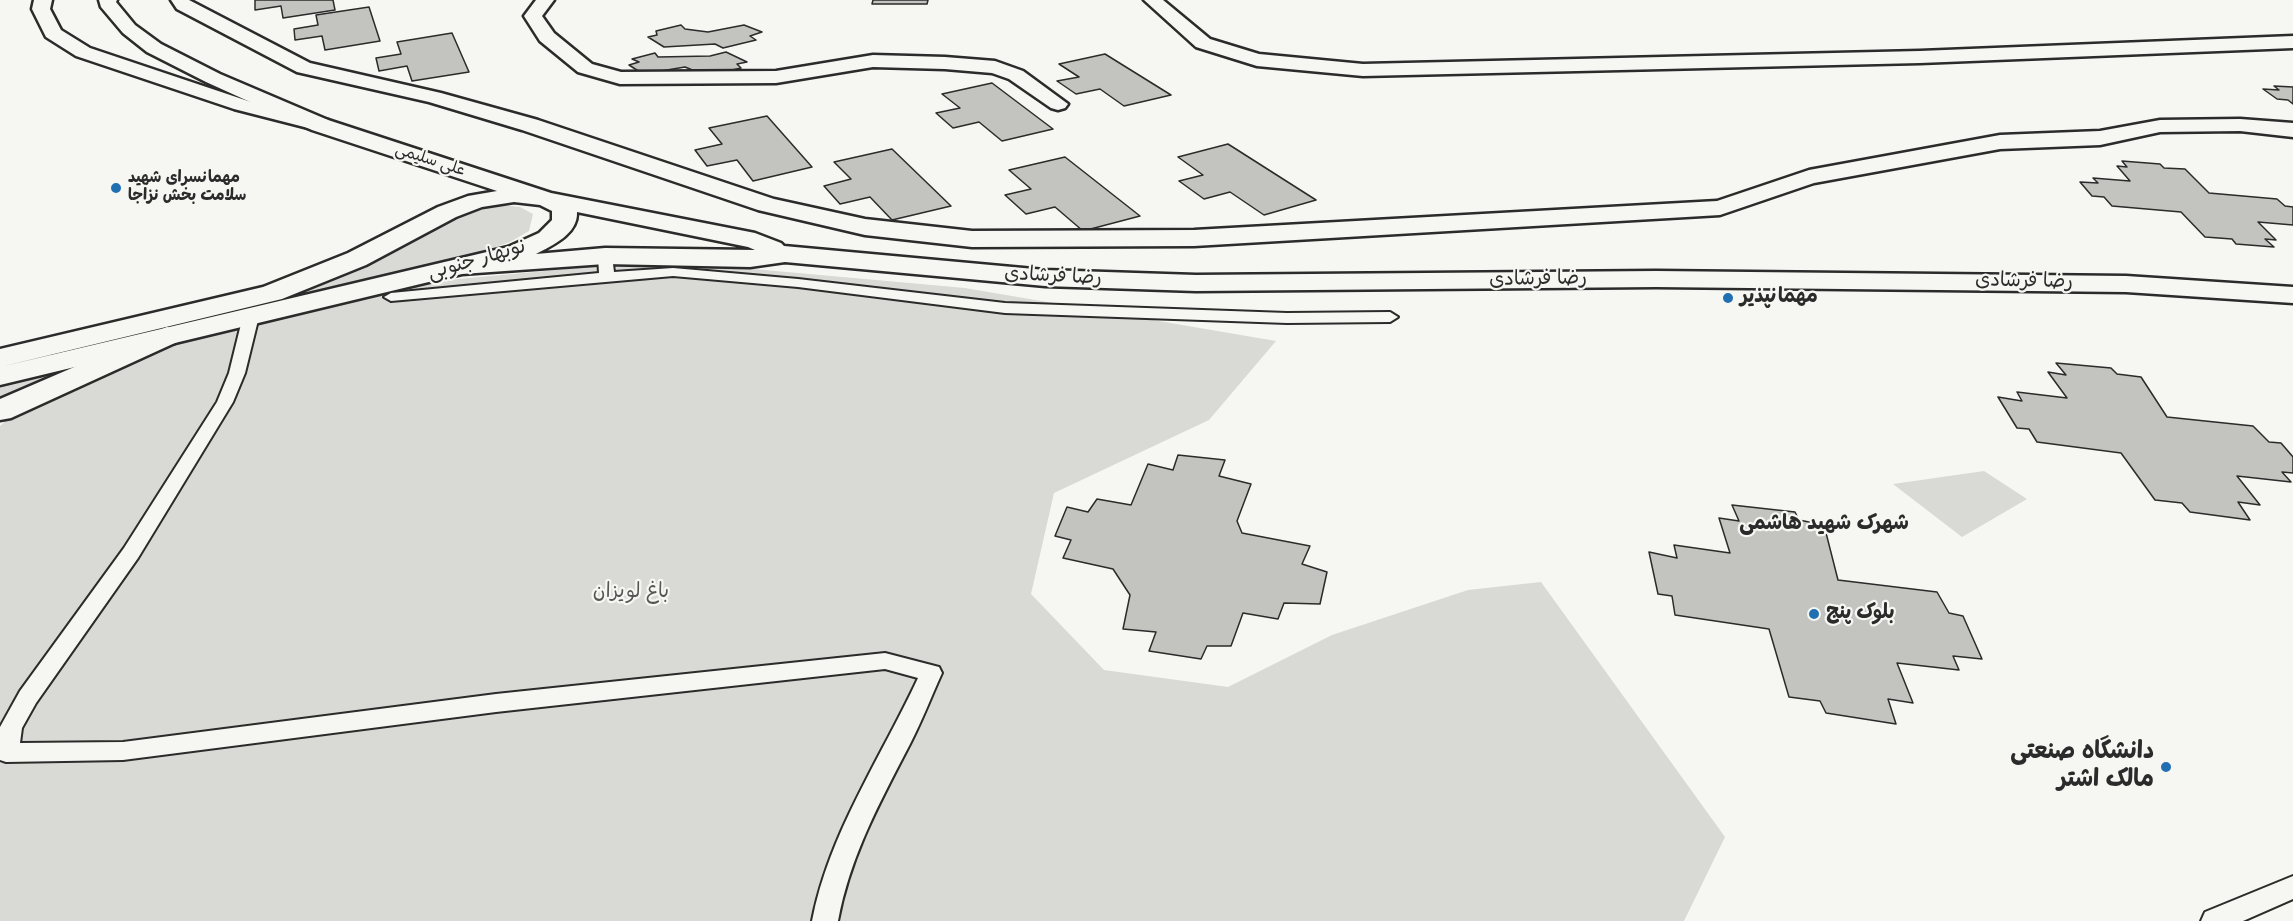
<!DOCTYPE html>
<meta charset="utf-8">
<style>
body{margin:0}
canvas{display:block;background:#f6f6f2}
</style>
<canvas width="2293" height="921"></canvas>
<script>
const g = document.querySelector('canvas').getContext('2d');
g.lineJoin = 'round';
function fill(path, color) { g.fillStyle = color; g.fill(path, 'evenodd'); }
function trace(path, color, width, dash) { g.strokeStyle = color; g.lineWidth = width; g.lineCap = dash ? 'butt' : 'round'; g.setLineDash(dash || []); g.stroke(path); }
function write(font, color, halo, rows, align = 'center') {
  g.font = font + ' Mynerve,"Playpen Sans Arabic",sans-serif'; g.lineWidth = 4.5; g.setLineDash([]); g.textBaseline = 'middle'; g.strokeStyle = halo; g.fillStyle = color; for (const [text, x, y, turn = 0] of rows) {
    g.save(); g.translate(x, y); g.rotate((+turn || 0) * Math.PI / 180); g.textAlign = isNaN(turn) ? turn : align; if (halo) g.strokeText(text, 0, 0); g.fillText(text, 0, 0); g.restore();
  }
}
fill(new Path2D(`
 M 502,205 L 520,207 L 533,214 L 529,231 L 510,242 L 481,252 L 273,301 L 455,215 Z
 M 622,264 L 720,266 L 965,288 L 1276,341 L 1209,420 L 1054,493 L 1031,594 L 1104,670 L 1228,687 L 1332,635 L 1468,590 L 1541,582 L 1725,837 L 1684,921 L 0,921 L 0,426 L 23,405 L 135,358 L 221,331 L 406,288 L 458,279 Z
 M 64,372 L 0,403 L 0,388 Z
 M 1984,471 L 2027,499 L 1962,537 L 1893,484 Z`), '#d9d9d5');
const building = new Path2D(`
 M 255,0 L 333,0 L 335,10 L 283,18 L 281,6 L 255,10 Z
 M 873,0 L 928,0 L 927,4 L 872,4 Z
 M 369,7 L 380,41 L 325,50 L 322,36 L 295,40 L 294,29 L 318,25 L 316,15 Z
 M 681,25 L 685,29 L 708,32 L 744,25 L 762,32 L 750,36 L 756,40 L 723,48 L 715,44 L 664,47 L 648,37 L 657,35 L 656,31 Z
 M 452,33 L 469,72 L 412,81 L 407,66 L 379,71 L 376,58 L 401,54 L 397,42 Z
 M 726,52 L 747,62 L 737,64 L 741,68 L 714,74 L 709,71 L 700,73 L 685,67 L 643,74 L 629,65 L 639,62 L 632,59 L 655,53 L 658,57 L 710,56 Z
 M 1105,54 L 1171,95 L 1124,106 L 1100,89 L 1076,94 L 1057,81 L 1079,77 L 1059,64 Z
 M 992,83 L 1053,129 L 1002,141 L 979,122 L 953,128 L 936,113 L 960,108 L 942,94 Z
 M 2274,86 L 2293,87 L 2293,104 L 2288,100 L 2277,99 L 2263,89 L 2279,90 Z
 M 767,116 L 812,167 L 753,181 L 737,160 L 707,166 L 695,150 L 722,144 L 709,128 Z
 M 1228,144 L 1316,200 L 1264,215 L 1230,192 L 1204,199 L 1179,181 L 1203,175 L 1178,157 Z
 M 892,149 L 951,206 L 892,220 L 870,197 L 840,204 L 824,186 L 851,179 L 834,162 Z
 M 1065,157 L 1140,216 L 1083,231 L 1055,207 L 1026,214 L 1005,195 L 1031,189 L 1009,170 Z
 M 2122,161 L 2160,164 L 2164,168 L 2185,169 L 2209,193 L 2277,199 L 2285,206 L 2293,207 L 2293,225 L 2258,222 L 2276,240 L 2265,239 L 2274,247 L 2236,244 L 2232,239 L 2205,237 L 2181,212 L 2112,206 L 2104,197 L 2092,196 L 2080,182 L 2098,183 L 2093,178 L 2130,181 L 2117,166 L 2127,167 Z
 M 2056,363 L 2111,368 L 2117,374 L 2141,377 L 2167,417 L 2253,426 L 2269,442 L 2281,443 L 2293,457 L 2293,473 L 2282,472 L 2291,482 L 2237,476 L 2260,505 L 2238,502 L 2250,520 L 2190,512 L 2182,503 L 2155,500 L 2121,453 L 2037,442 L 2029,429 L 2017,428 L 1998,397 L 2022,401 L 2017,392 L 2067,398 L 2048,372 L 2066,375 Z
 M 1178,455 L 1225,460 L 1219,476 L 1251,484 L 1237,521 L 1242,533 L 1310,546 L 1302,564 L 1327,572 L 1320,604 L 1284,603 L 1278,619 L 1243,613 L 1231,646 L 1207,646 L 1201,659 L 1149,651 L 1156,632 L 1123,629 L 1130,595 L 1113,569 L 1063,558 L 1071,540 L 1055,536 L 1067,507 L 1088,512 L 1097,499 L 1131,505 L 1148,464 L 1173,470 Z
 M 1732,505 L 1795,512 L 1799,520 L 1824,525 L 1838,580 L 1937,592 L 1949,613 L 1963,616 L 1982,659 L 1953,656 L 1959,670 L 1897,663 L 1913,703 L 1888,699 L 1896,724 L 1826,713 L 1820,701 L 1789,697 L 1769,629 L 1675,615 L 1672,596 L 1658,594 L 1649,552 L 1677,558 L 1674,545 L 1730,553 L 1719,518 L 1739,521 Z`);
fill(building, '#c3c3c0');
trace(building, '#2b2b2b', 1.5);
const lane = new Path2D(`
 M 605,252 L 612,256 L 614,272 L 673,268 L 798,279 L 1005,303 L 1287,313 L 1390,312 L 1398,317 L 1390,322 L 1287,323 L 1005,313 L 798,287 L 673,276 L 391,301 L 384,297 L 391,293 L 599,273 L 598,256 Z
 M 251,311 L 259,316 L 245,373 L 233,402 L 138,558 L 36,703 L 22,728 L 20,743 L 123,742 L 496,694 L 885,653 L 939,667 L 942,673 C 931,697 922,721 910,744 C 880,802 850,856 838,921 L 812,921 C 829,833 881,758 918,678 L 885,669 L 496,712 L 123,760 L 6,762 L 0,760 L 0,727 L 20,691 L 124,548 L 217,402 L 229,373 L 243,316 Z
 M 2293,876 L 2293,899 L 2243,921 L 2201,921 L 2205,912 Z`);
const street = new Path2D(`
 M 171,0 L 189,0 L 310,63 L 441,93 L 538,120 L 774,199 L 865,219 L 972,231 L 1194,230 L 1717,201 L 1809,170 L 2000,135 L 2100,131 L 2160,120 L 2240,119 L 2293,123 L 2293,137 L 2240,131 L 2160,132 L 2100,145 L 2000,149 L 1814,183 L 1720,215 L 1194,246 L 972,247 L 865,235 L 758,210 L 522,130 L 429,102 L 297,72 L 177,9 Z
 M 536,0 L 554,0 L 542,16 L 554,33 L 592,64 L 621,72 L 776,71 L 873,55 L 945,57 L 995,61 L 1023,71 L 1068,104 L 1065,108 L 1058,110 L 1051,108 L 1009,79 L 992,73 L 945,69 L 873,67 L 776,83 L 620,84 L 578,72 L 540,41 L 524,16 Z
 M 1144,0 L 1163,0 L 1210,39 L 1259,54 L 1363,64 L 1920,51 L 2293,36 L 2293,48 L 1920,63 L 1363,76 L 1257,66 L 1196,47 Z`);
const secondary = new Path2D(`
 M 99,0 L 117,0 L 116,2 L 135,25 L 161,44 L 220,74 L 328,120 L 551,193 L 755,233 L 781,243 L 784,246 L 1045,270 L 1196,275 L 1656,271 L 2126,276 L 2293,287 L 2293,303 L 2126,292 L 1656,287 L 1196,291 L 1045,286 L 785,262 L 750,267 L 605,264 L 462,274 L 0,385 L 0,367 L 508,247 L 539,233 L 552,220 L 552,211 L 540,205 L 514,202 L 482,207 L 456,217 L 366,265 L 282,299 L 0,367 L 0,349 L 263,287 L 348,253 L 438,207 L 468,196 L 497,191 L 312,130 L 206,82 L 147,52 L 123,33 L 101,7 ZM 577,212 L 748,247 L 755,250 L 605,248 L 536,254 C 553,245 578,234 577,212 Z`);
const highway = new Path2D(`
 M 34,0 L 52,0 L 50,9 L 61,30 L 90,48 L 248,101 L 328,120 L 331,125 L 328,130 L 320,131 L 234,109 L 76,56 L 46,37 L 32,9 Z
 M 167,327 L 177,330 L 181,336 L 177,342 L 11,418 L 0,420 L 0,399 Z`);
trace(lane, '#2b2b2b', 4);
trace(street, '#2b2b2b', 5);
trace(secondary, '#2b2b2b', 5);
trace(highway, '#2b2b2b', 5);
fill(lane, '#f6f6f2');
fill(street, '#f6f6f2');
fill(secondary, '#f6f6f2');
fill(highway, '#f6f6f2');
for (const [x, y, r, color] of [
 [116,188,6,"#1f6fb2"],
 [1728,298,6,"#1f6fb2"],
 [1814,614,6,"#1f6fb2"],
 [2166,767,6,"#1f6fb2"]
]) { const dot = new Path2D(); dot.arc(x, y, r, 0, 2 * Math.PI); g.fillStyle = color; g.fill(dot); trace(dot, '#f6f6f2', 2); }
write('16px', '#2b2b2b', '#f6f6f2', [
 ["علی سلیمی",430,161,18]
]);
write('bold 16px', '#2b2b2b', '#f6f6f2', [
 ["مهمانسرای شهید",128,179],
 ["سلامت بخش نزاجا",128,197]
], 'left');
write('20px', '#2b2b2b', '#f6f6f2', [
 ["نوبهار جنوبی",477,261,-16],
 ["رضا فرشادی",1053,277,3],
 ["رضا فرشادی",1538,280,-1],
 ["رضا فرشادی",2024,282,1]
]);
write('bold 20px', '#2b2b2b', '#f6f6f2', [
 ["مهمانپذیر",1740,298],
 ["بلوک پنج",1826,614]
], 'left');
write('20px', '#565656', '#f6f6f2', [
 ["باغ لویزان",631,593]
]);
write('bold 21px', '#2b2b2b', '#f6f6f2', [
 ["شهرک شهید هاشمی",1824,525]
]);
write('bold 24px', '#2b2b2b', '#f6f6f2', [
 ["دانشگاه صنعتی",2154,753],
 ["مالک اشتر",2154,781]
], 'right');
</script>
